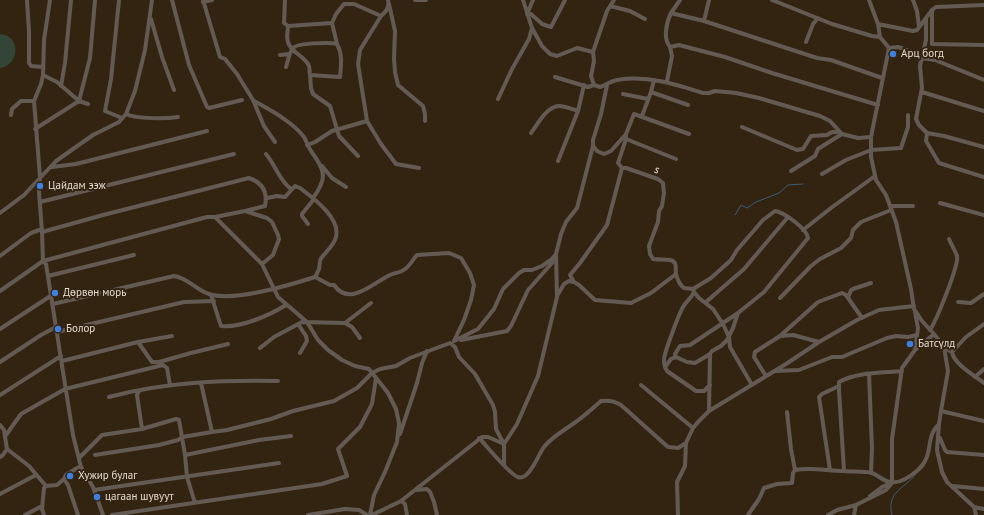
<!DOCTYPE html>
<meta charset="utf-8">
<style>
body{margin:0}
canvas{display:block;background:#332411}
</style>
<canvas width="984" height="515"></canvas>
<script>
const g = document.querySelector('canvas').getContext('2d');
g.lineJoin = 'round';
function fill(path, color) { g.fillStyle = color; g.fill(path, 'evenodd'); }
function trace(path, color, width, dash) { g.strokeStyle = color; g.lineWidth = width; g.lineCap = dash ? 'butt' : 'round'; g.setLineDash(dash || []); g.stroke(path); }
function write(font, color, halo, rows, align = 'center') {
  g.font = font + ' "PT Sans",sans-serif'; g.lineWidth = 4; g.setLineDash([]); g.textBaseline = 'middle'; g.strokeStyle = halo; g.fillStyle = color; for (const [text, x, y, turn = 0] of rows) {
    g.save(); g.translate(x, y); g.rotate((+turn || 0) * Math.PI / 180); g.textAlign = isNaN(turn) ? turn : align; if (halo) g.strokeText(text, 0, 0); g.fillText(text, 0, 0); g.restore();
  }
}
fill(new Path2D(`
 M 0,34 C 21,35 20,65 0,68 Z`), '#334537');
trace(new Path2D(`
 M 735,215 L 741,205 L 747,208 L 756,202 L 779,193 L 788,185 L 803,184
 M 892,515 C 886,492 904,489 916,474`), '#3e5c72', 1);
trace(new Path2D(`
 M 27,0 L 29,32 L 29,63 L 31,66 L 43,67
 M 50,0 L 44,40 L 43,75 L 41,84 L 34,101 L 40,177 L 39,192 L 42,232 L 43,261 L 46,264 L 73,435 L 81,467 L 93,487 L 103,515
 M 119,0 L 111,79 L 105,111 L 122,118
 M 172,0 L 189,65 L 207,107 L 209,108 L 242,100
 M 203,0 L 220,57 L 225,59 L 237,74 L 253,100 L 264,126 L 275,142
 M 285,0 L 284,23 L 288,26 C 288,31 286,37 288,42 C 290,52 305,56 309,66 C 310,68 309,73 310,75 L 340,77 C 341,66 343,55 337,44 C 331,42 297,43 293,48 C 289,53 288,61 286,67
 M 415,0 L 426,0
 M 533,0 L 527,14 L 531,14 L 542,24 L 551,27 L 565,0
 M 614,0 L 607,11 L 593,52 L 594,61 L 591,76 L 594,85 L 600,87 C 606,85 611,81 617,80 C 647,75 675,84 703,93 L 709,93 L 715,91 L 736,93 L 759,98 L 820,116 L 830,121 L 842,134 L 858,138 L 871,137
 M 709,0 L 704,21 L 817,58 L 831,60 L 882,78
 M 772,0 L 832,24 L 872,36 L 880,37
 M 869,0 L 878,24 L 880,37 L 889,48 L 871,137 L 871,157 L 876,180 L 886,195 L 896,222 L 911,289 L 914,309 L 922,321 L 934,334 L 944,347 L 952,352 C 953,363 975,376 984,383
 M 913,0 L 917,11 L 919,26
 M 203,2 L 212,0
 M 389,4 L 395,31 L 394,58 L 395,72 L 398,85 L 423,106 L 425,114 L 425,121
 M 610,6 L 630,11 L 645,19
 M 932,10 L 932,44 L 984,45
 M 671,13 L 680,0
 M 926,18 L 926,40 L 920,66 L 922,88 L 916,119 L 919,125 L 927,133
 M 151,19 L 162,57 L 174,90
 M 332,23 L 336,14 L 344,4 L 354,4 L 381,16
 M 878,24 L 913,31 L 917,30 L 932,10 L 936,7 L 984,5
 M 288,26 L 332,23 L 337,44
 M 532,28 L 542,46 L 550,54 L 557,56 L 577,48 L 593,52
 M 806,42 L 813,24 L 818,18
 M 670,47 C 663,39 666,23 671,13 L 704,21
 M 889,48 L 898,47 L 904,49 L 918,55 L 921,58 L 935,60 L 984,80
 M 280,55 L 290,54
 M 43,75 L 57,82 L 79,101 L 88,104
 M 310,75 L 311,88 L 313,94 L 330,106 L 339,136 L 358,156
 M 555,77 L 588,87 L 594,85
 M 654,80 L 651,92 L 688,105
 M 667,81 L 672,56 L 670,47 L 679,45 L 725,57 L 772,73 L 878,105
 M 607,85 L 601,114 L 593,140 L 593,146 L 597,151 L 604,154 L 611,151 L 626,134 L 634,114 L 689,134
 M 61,86 L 65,63 L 71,0
 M 922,92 L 984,111
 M 623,94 L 648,99
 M 498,99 L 512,69 L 529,39 L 532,28 L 523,0
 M 254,101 C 270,110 293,122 304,137 C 307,142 308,147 311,151 C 325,170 328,178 313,198
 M 126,114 C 137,119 165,119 178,117
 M 11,115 L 12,109 L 21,101 L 34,101
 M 642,116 L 651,92
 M 367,121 L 358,64 L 360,50 L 381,16 C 386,12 390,7 388,0
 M 742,127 L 797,150 L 803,149 L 811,136 L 827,135 L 832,132 L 840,132
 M 35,129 L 79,101 L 90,58 L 95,0
 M 531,133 C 537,125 547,106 559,106 C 565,106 572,109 578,111
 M 626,139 L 676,159
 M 307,145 L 315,142 L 332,131 L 367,121 L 381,144 L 396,164 L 419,168
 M 984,147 L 944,136 L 927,133 L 926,141 L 939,163 L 984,177
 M 266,154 C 276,166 279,180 291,189
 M 558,161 L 578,111 L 584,85
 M 322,166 L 332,178 L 346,187
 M 52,167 L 76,164 L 207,131
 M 622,168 L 626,168 L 658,179 L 663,183 L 664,193 L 662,206 L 659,211 L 658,222 L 649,246 L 650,254 L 653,259 C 659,260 664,259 670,260 C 678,262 675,268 676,274 C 677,278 680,285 684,288 L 693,289
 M 791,171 L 815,156 L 818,149 L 829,142 L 842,134
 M 822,174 L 846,160 L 871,150 L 901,148 L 908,127 L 908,115
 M 267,198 L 277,196 L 285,197 L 295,186 L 300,188 C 313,198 341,218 336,237 C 334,245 327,251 322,257 C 319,260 320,265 319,269 C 318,272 316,275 315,277
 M 40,202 L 234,154
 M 940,203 L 984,215
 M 890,206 L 913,206
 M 0,213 L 24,195 L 56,161 L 93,135 L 119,122 L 126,114 L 135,91 L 145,50 L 152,0
 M 215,217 L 245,211 L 267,218 L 272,222 L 278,235 L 279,239 L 273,255 L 262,264
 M 308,224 L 302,216 L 302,214 L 314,199
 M 803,230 L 831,208 L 875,176
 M 42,232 L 103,215 L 249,178 C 263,183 268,192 265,206 L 245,211
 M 0,256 L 31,233 L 42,229
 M 48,276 L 134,255
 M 574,282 L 570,275 L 580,263 L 607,225 L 622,168 L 618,163 L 626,139 L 626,134
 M 0,291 L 43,261 L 207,217 L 215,217 L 262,264 L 278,297 L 307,322 L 318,340 L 328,350 L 342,360 L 355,366 L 369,369 L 388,393 L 396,409 L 399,423 L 397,442 L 385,472 L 374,495 L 370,515
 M 694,292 C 691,299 686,301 683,307 C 679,314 664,353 664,360 C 664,364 665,368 667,371 L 696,391 L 704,391 L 710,385
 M 211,295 L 221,326 C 241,328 270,315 286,305
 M 557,296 L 564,284 L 569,281 L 574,282 L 579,285 L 595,300 L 631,303 L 651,293 L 676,274
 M 780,298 L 811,266 L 820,259 L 841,248 L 851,238 L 853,230 L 861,222 L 891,210
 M 848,298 L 851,290 L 853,289 L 871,283
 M 706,302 L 744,269 L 788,217
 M 958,302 L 971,303 L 984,294
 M 53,304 L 174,276 C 188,278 196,290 209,294 C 233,302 290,285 315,277 L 330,285 L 334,285 C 349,307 372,284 388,276 C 393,273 400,273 405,269 C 410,266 413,259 417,255 L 449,253 L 461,258 L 470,273 L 474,285 L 471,300 L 464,320 L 454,341
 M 345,323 L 371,303
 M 298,324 L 306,336 L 307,341 L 300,353
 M 0,329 L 52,295
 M 930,330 C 936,321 959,266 957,256 C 955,250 951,244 949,239
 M 57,332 L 184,302 L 214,301
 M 780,336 L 793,335 L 819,342
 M 461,340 L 507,331 L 511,326 L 528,290 L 552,263 L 552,259
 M 454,341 L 478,329 L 494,309 L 503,289 L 519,273 L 524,270 L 532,270 L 542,266 L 552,259 L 556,254
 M 138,342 L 152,362 L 159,362 L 167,368 L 170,385
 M 944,347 L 948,371 L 941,411 L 984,421
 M 260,348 L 274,337 L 302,322 L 345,323 L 352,327 L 360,338
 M 915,350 L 918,328 L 915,312
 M 952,352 L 966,337 L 984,324
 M 676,357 L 675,354 L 680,346 L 690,345 L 738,313
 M 62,361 L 138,342 L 172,336
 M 0,362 L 41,335 L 56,327
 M 159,362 L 191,353 L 228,344
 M 665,367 L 671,359 L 676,357 L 687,362 L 695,363 L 710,354
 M 775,371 L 799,370 L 832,357 L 842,357 L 887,338 L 896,336 L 908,337 L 917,335
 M 869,374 L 872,448 L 871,473
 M 766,376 L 754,357 L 755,352 L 780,336 L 818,302 L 842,293 L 846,295 L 862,318
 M 975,377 L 984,369
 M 641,385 L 693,428
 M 139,391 L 137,395 L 142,429
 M 0,395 L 61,356
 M 109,397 C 164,382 222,380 278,381
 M 709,411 L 786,364 L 819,342 L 857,320 L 879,310 L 914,306
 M 941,411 L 939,424 L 937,450 L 942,472 L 947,482 L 974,507
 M 0,425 L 4,430 L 7,449 L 3,455 L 0,457
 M 212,432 L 227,430 L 271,419 L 293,411 L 334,401 L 357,388 L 372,373 L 380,369 L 396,366 L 410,358 L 450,343 L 455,347 L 459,357 L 475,374 L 493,405 L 495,412 L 496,429 L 504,444 L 517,424 L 538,376 L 557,297 L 556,254 L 561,234 L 566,222 L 577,208 L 593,146
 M 400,434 L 417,383 L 422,363 L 427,351
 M 6,435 L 21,414 L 65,389 L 163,365
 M 479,438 C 486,445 510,475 518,477 C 529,481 538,455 544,447 C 552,437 560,433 570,426 C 581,419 591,410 601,401 C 608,400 615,401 621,405 L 668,447 L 678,448 L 686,443
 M 940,438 L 945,450 L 947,452 L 984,455
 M 7,449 L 29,466 L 46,486
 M 95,455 L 159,445 L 178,440 L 182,437 L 212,432 L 201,383
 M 185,455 L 259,440 L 291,436
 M 79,458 L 102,435 L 142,429 L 176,419 L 179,420 L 185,455 L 187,477 L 195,503
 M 795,470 C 812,467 828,471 844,471 C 853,472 863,471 872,473 C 878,475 884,482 891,482 C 900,484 911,476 918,470 C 935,455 924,438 939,424
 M 830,470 L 819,397 L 822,394 L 839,386
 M 844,471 L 839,390 L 839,382 C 857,372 882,373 902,371
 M 64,479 L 68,485 L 78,515
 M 953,486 L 984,489
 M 94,490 L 279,463
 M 416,490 L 427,489 L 430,492 L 434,502 L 437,515
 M 0,494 L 36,475
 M 870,496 L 882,487 L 891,483
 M 401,501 L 405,504 L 407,515
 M 25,515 L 40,507 L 42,509
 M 44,515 L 42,509 L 44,488 L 46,486 L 57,485 L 64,479 L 66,475 L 77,468 L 81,467
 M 112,515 L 322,484 L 347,476 L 338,449 L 360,427 L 372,404 L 376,378
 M 308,515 L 345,509 L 359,510 L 367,515
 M 372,515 L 401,501 L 482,437 L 488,437 L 504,444 L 504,465
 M 678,515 L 677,482 L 685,466 L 686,443 L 693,428 L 698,422 L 709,411 L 710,354 L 712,351 L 721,346 L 727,340 L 733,328 L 738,313 L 764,292 L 808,238 C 807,229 784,212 775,211 L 763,220 L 737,250 L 731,260 L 711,278 L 693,289 L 694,292 L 699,298 L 713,309 L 723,324 L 729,337 L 730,347 L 752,385
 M 748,515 L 759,499 L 764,488 L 777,484 L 792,483 L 793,473 L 795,470 L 791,449 L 787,412
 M 828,515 L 837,510 L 856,505
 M 854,515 L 856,505 L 886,490 L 892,483 L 892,439 L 902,368 L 915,350 L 934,334
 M 976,515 L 974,507 L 984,509`), '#645a54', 4);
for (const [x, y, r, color] of [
 [893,54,4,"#3f7fe0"],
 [40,186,4,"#3f7fe0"],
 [55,293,4,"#3f7fe0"],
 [58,329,4,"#3f7fe0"],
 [910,344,4,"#3f7fe0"],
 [70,476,4,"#3f7fe0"],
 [97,497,4,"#3f7fe0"]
]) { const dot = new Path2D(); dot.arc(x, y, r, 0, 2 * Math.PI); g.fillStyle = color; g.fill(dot); trace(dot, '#332411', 1.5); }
write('11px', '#e4dacf', '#332411', [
 ["Арц богд",901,54],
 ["Цайдам ээж",48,186],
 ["Дөрвөн морь",63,293],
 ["Болор",66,329],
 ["Батсүлд",918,344],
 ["Хужир булаг",78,476],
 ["цагаан шувуут",105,497]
], 'left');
write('11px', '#e4dacf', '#332411', [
 ["s",657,170,24]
]);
</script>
